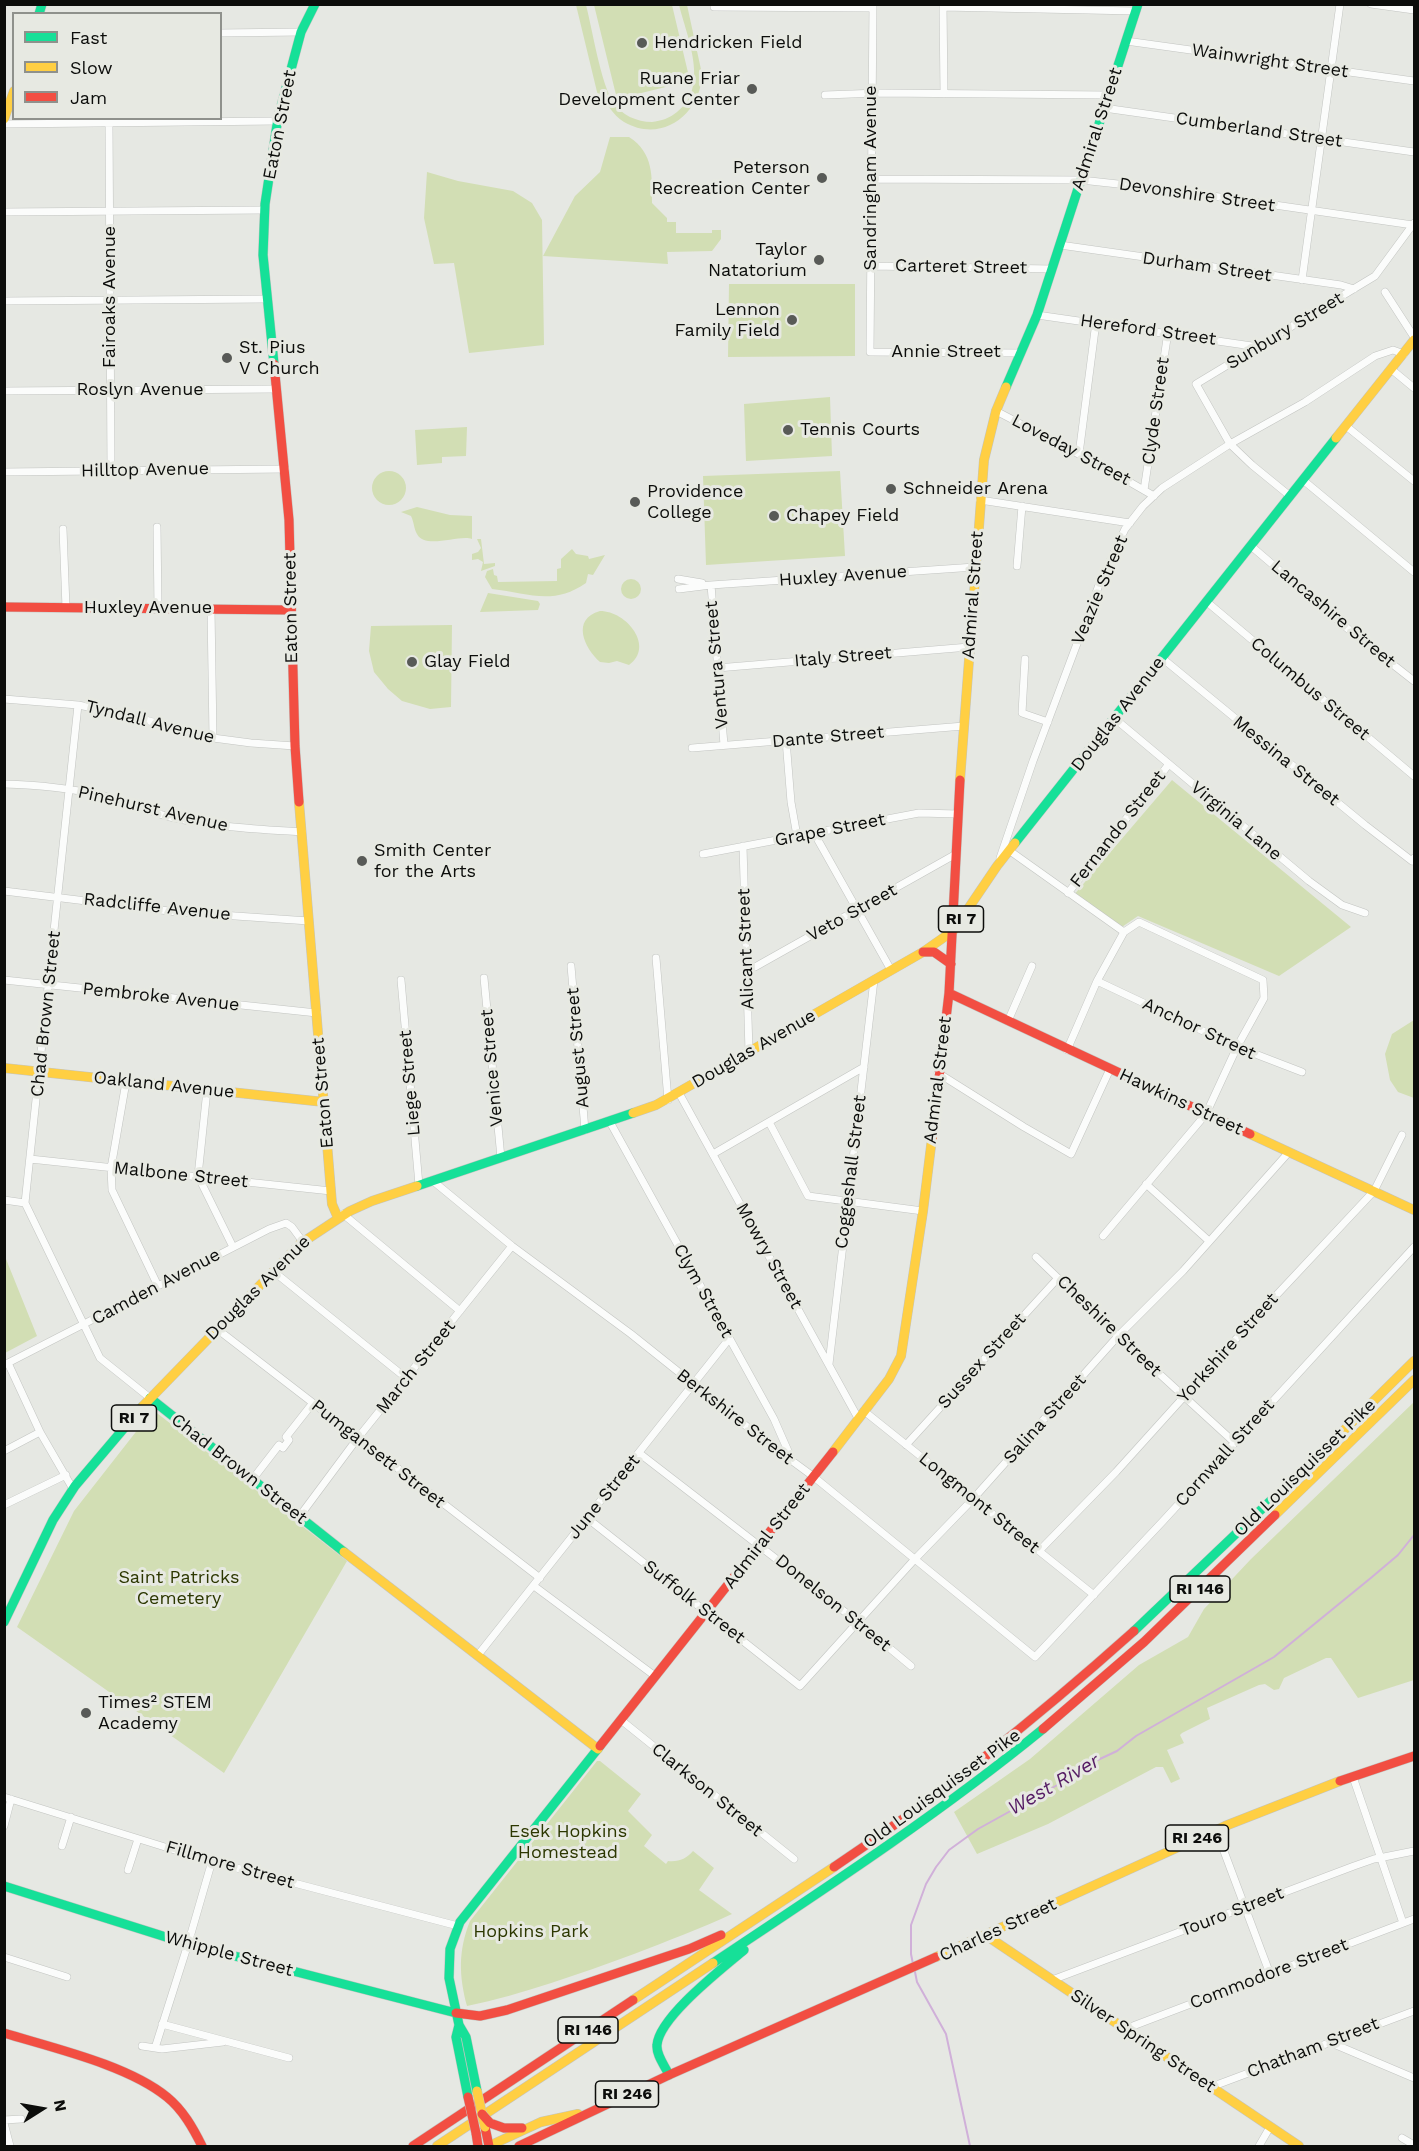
<!DOCTYPE html>
<meta charset="utf-8">
<style>
body{margin:0}
#map{position:relative;width:1419px;height:2151px;overflow:hidden;background:#e6e8e3;font-family:"Work Sans",sans-serif}
canvas{display:block}
.frame{position:absolute;inset:0;border:6px solid #0c0d0b;pointer-events:none}
.legend{position:absolute;left:12px;top:12px;width:210px;height:108px;box-sizing:border-box;background:#e7e9e2;border:2px solid #8f918c;margin:0;padding:8px 10px;list-style:none;font-size:18px;color:#0c0d0b}
.legend li{display:flex;align-items:center;gap:12px;height:30px}
.legend b{width:30px;border:2px solid #8f918c}
.north{position:absolute;left:12px;top:2079px;width:60px;height:60px;-webkit-text-stroke:4px #e7e9e2;paint-order:stroke;rotate:79deg;font-size:16px;font-weight:700;line-height:24px;text-align:center;color:#0c0d0b}
.north::after{content:'';display:block;margin:auto;width:21px;height:27px;background:#0c0d0b;clip-path:polygon(50% 0,100% 100%,50% 72%,0 100%)}
</style>
<div id="map">
<canvas width="1419" height="2151"></canvas>
<div class="frame"></div>
<ul class="legend">
<li><b style="height:8px;background:#16e098"></b>Fast</li>
<li><b style="height:8px;background:#ffcf43"></b>Slow</li>
<li><b style="height:8px;background:#f24e42"></b>Jam</li>
</ul>
<div class="north">N</div>
</div>
<script>
const g = document.querySelector('canvas').getContext('2d');
g.lineJoin = 'round';
function fill(path, color) { g.fillStyle = color; g.fill(path, 'evenodd'); }
function trace(path, color, width, dash) { g.strokeStyle = color; g.lineWidth = width; g.lineCap = dash ? 'butt' : 'round'; g.setLineDash(dash || []); g.stroke(path); }
function write(font, color, halo, rows, align = 'center') {
  g.font = font + ' "Work Sans",sans-serif'; g.lineWidth = 6; g.setLineDash([]); g.textBaseline = 'middle'; g.strokeStyle = halo; g.fillStyle = color; for (const [text, x, y, turn = 0] of rows) {
    g.save(); g.translate(x, y); g.rotate((+turn || 0) * Math.PI / 180); g.textAlign = isNaN(turn) ? turn : align; if (halo) g.strokeText(text, 0, 0); g.fillText(text, 0, 0); g.restore();
  }
}
fill(new Path2D(`
 M 576,5 L 586,5 C 592,28 601,84 613,102 C 621,115 637,122 652,122 C 661,121 670,118 677,112 C 710,87 687,37 679,5 L 687,5 L 702,74 C 701,114 662,144 624,122 C 612,115 607,101 598,96 Z
 M 594,5 L 672,5 L 690,81 L 617,99 Z
 M 610,137 L 629,137 C 654,153 652,177 652,203 L 667,218 L 667,222 L 676,222 L 676,233 L 712,233 L 712,230 L 721,230 L 721,239 L 712,251 L 667,252 L 668,264 L 543,256 L 575,196 L 600,172 Z
 M 427,172 L 458,181 L 513,191 L 532,203 L 542,220 L 544,345 L 469,353 L 454,263 L 434,264 L 424,218 Z
 M 729,284 L 855,284 L 855,356 L 728,357 Z
 M 830,397 L 832,456 L 746,461 L 744,404 Z
 M 467,427 L 466,456 L 442,457 L 442,463 L 417,465 L 415,430 Z
 M372 488a17 17 0 1 1 34 0a17 17 0 1 1-34 0Z
 M 840,471 L 845,556 L 706,565 L 703,476 Z
 M 417,507 L 450,515 L 472,516 L 472,539 C 460,534 425,550 417,534 C 414,529 414,522 411,516 L 401,512 Z
 M 477,539 L 481,539 L 484,564 L 495,563 L 495,566 L 481,571 L 483,562 L 478,559 L 472,560 L 472,554 L 478,552 L 481,548 Z
 M 572,549 L 576,554 L 588,556 L 589,559 L 605,555 L 593,575 L 588,574 L 586,583 C 553,606 528,593 492,589 L 485,577 L 487,571 L 493,569 L 494,575 L 497,576 L 498,582 L 557,581 L 557,569 L 561,568 L 561,559 Z
 M621 589a10 10 0 1 1 20 0a10 10 0 1 1-20 0Z
 M 488,593 L 538,601 L 540,604 L 538,610 L 480,612 Z
 M 600,611 C 627,611 655,647 629,665 L 617,661 L 609,663 L 600,662 C 584,648 571,619 600,611 Z
 M 452,625 L 451,707 L 430,709 L 402,701 L 388,689 L 374,672 L 369,651 L 371,626 Z
 M 1172,780 L 1351,927 L 1279,976 L 1138,916 L 1116,931 L 1073,896 Z
 M 1414,1020 L 1414,1098 L 1398,1092 L 1390,1080 L 1385,1054 L 1392,1034 Z
 M 4,1254 L 37,1336 L 5,1353 L 4,1353 Z
 M 1414,1402 L 1414,1680 L 1358,1698 L 1331,1658 L 1326,1658 L 1284,1678 L 1279,1689 L 1274,1690 L 1265,1684 L 1259,1685 L 1207,1708 L 1210,1719 L 1182,1733 L 1180,1735 L 1184,1743 L 1167,1750 L 1180,1779 L 1171,1783 L 1163,1767 L 1156,1767 L 1048,1824 L 977,1854 L 954,1812 L 1030,1759 L 1139,1665 L 1188,1637 L 1204,1609 L 1251,1559 Z
 M 153,1410 L 347,1561 L 224,1773 L 17,1627 L 74,1511 Z
 M 597,1761 L 600,1761 L 641,1794 L 628,1811 L 652,1835 L 644,1846 L 666,1864 L 668,1861 C 679,1862 686,1859 693,1851 L 714,1868 L 699,1890 L 732,1914 C 700,1929 667,1941 634,1954 C 579,1974 524,1994 467,2006 C 459,1976 458,1951 470,1921 Z`), '#d2deb4');
trace(new Path2D(`
 M 913,1964 L 911,1954 L 911,1925 L 926,1884 L 936,1867 L 949,1850 L 978,1829 L 1061,1783 L 1087,1765 L 1117,1751 L 1136,1736 L 1274,1657 L 1372,1577 L 1398,1555 L 1414,1535
 M 915,1972 L 917,1982 L 946,2034 L 970,2146`), '#d0b0d9', 2);
const street = new Path2D(`
 M 714,4 L 714,7 L 873,8
 M 873,4 L 870,352 L 1021,353
 M 943,4 L 944,94
 M 1371,4 L 1414,10
 M 943,7 L 1136,11
 M 220,33 L 301,32
 M 1126,41 L 1414,81
 M 825,95 L 879,93 L 1108,95
 M 1104,108 L 1414,152
 M 109,123 L 111,471
 M 4,124 L 277,121
 M 871,179 L 1081,180 L 1164,189 L 1413,225
 M 4,212 L 265,210
 M 1060,245 L 1341,285 L 1354,289
 M 871,266 L 1052,269
 M 1302,280 L 1340,4
 M 1385,292 L 1414,337
 M 4,301 L 267,299
 M 1037,315 L 1259,347
 M 1391,369 L 1414,388
 M 4,391 L 276,389
 M 996,411 L 1107,469 L 1154,496
 M 1346,426 L 1414,481
 M 1079,454 L 1096,322
 M 4,472 L 285,469
 M 1303,480 L 1414,572
 M 1144,490 L 1168,332
 M 1290,496 L 1252,465 L 1230,444 L 1196,384 L 1375,276 L 1414,223
 M 980,500 L 1130,523
 M 157,527 L 158,609
 M 63,529 L 66,608
 M 1251,546 L 1354,634 L 1414,681
 M 1017,566 L 1022,506
 M 678,579 L 702,583
 M 711,585 L 724,745
 M 679,589 L 711,585 L 975,567
 M 1207,602 L 1414,776
 M 211,609 L 213,738
 M 1162,658 L 1365,825 L 1412,861 L 1414,858
 M 1025,659 L 1022,713 L 1048,722
 M 717,668 L 969,647
 M 4,699 L 78,705 L 119,713 L 213,738 L 251,743 L 295,746
 M 78,705 L 25,1203 L 100,1358 L 150,1398
 M 1114,718 L 1309,881 L 1342,905 L 1365,913
 M 786,740 L 791,802 L 797,836
 M 692,748 L 964,726
 M 4,784 C 36,785 69,788 100,795 C 124,801 146,811 170,817 C 213,827 257,829 302,832
 M 814,833 L 891,970
 M 743,846 L 749,1052
 M 1010,851 L 1124,932
 M 703,854 L 919,813 L 958,814
 M 1000,858 L 1033,761 L 1099,585 L 1125,529 L 1143,506 L 1162,488 L 1230,444 L 1305,402 L 1375,356 L 1393,350 L 1404,354
 M 4,891 L 177,912 L 309,921
 M 1068,893 L 1169,764
 M 656,958 L 668,1100
 M 571,966 L 585,1130
 M 746,969 L 755,967 L 956,854
 M 484,978 L 501,1158
 M 4,980 L 317,1013
 M 401,980 L 419,1185
 M 1097,981 L 1237,1047 L 1302,1072
 M 1008,1021 L 1032,966
 M 1067,1050 L 1097,981 L 1124,932 L 1139,922 L 1263,980 L 1264,998 L 1237,1047 L 1206,1114 L 1103,1236
 M 938,1073 L 1024,1127 L 1071,1154 L 1110,1069
 M 126,1082 L 111,1168 L 112,1190 L 158,1286
 M 207,1090 L 198,1176 L 233,1247
 M 679,1093 L 858,1418
 M 610,1122 L 774,1419 L 792,1460
 M 769,1122 L 808,1196 L 923,1211
 M 713,1154 L 864,1067
 M 30,1159 L 331,1191
 M 433,1181 L 512,1246 L 631,1334 L 765,1441 L 814,1477 L 1035,1657 L 1163,1521 L 1414,1247
 M 1146,1184 L 1209,1241
 M 4,1200 L 25,1203
 M 343,1214 L 460,1311
 M 1036,1257 L 1118,1336 L 1235,1443
 M 273,1271 L 406,1378
 M 217,1329 L 540,1578
 M 8,1363 L 40,1432 L 73,1489
 M 829,1364 L 874,980
 M 4,1365 L 269,1229 L 286,1223 L 292,1227 L 303,1242
 M 864,1411 L 1094,1595
 M 906,1445 L 1058,1278
 M 4,1451 L 40,1432
 M 639,1453 L 858,1622 L 911,1666
 M 252,1480 L 279,1445 L 283,1448 L 289,1440 L 286,1437 L 312,1404
 M 4,1505 L 66,1475
 M 299,1517 L 357,1439 L 512,1246
 M 587,1518 L 800,1686 L 914,1560 L 973,1499 L 1118,1336 L 1183,1271 L 1289,1152
 M 1039,1551 L 1116,1472 L 1255,1318 L 1374,1191 L 1402,1135
 M 534,1586 L 655,1676
 M 478,1655 L 729,1339
 M 621,1720 L 794,1859
 M 1353,1777 L 1403,1923
 M 4,1797 L 210,1861 L 458,1926
 M 4,1826 L 11,1799
 M 1216,1830 L 1270,1974
 M 62,1846 L 71,1817
 M 128,1870 L 138,1839
 M 4,1957 L 67,1977
 M 1052,1980 L 1354,1866 L 1374,1859 L 1414,1851
 M 162,2024 L 289,2058
 M 1125,2029 L 1414,1919
 M 1329,2042 L 1414,2078
 M 142,2046 L 162,2049 L 223,2042
 M 155,2048 L 188,1944 L 212,1861
 M 1211,2087 L 1414,2011
 M 4,2120 L 21,2119
 M 4,2123 L 10,2146
 M 1402,2138 L 1414,2145
 M 1259,2146 L 1270,2127`);
const fast = new Path2D(`
 M 39,14 L 42,4
 M 274,364 L 263,255 L 265,204 L 278,118 L 301,32 L 315,4
 M 1006,387 L 1037,315 L 1138,4
 M 1015,843 L 1336,438
 M 417,1186 L 633,1113
 M 150,1398 L 344,1552
 M 4,1622 L 53,1520 L 75,1486 L 142,1407
 M 1134,1631 L 1330,1444
 M 4,1886 L 188,1944 L 456,2013
 M 713,1963 C 826,1888 939,1814 1043,1729
 M 459,2025 L 456,2037 L 468,2097
 M 669,2075 C 665,2066 656,2055 657,2045 C 659,2017 723,1968 744,1950
 M 477,2091 L 466,2037 L 459,2025 L 449,1978 L 450,1949 L 460,1922 L 600,1746`);
const slow = new Path2D(`
 M 4,119 L 14,91
 M 1336,438 L 1414,340
 M 960,780 L 984,460 L 996,411 L 1006,387
 M 299,802 L 332,1204 L 338,1218
 M 4,1068 L 324,1102
 M 633,1113 L 656,1105 L 923,952 L 953,931 L 997,866 L 1015,843
 M 1250,1134 L 1414,1210
 M 142,1407 L 300,1244 L 350,1211 L 372,1201 L 417,1186
 M 1330,1444 L 1414,1361
 M 833,1452 L 889,1379 L 901,1356 L 923,1211 L 932,1138
 M 1275,1515 L 1414,1380
 M 344,1552 L 598,1749
 M 987,1936 L 1299,2146
 M 936,1957 L 1225,1826 L 1340,1781
 M 633,2000 L 834,1867
 M 437,2146 L 713,1963
 M 489,2146 L 541,2122 L 578,2114`);
const jam = new Path2D(`
 M 274,364 L 289,520 L 295,746 L 299,802
 M 4,607 L 291,610
 M 923,952 L 934,952 L 951,964
 M 949,993 L 1250,1134
 M 932,1138 L 949,993 L 960,780
 M 1043,1729 L 1144,1642 L 1275,1515
 M 600,1746 L 833,1452
 M 1340,1781 L 1414,1756
 M 834,1867 C 940,1796 1039,1716 1134,1631
 M 456,2013 L 480,2016 L 507,2010 L 689,1949 L 721,1935
 M 4,2033 C 53,2048 128,2065 167,2097 C 183,2110 193,2128 202,2146
 M 490,2123 L 504,2128 L 522,2128
 M 485,2127 L 489,2146
 M 476,2133 L 478,2146
 M 413,2146 L 633,2000
 M 519,2146 L 669,2075 L 936,1957`);
trace(street, '#c2c4c1', 8);
trace(fast, '#c2c4c1', 10);
trace(slow, '#c2c4c1', 10);
trace(jam, '#c2c4c1', 10);
trace(street, '#fbfcfb', 7);
trace(fast, '#16e098', 9);
trace(slow, '#ffcf43', 9);
trace(jam, '#f24e42', 9);
const slowBridge = new Path2D(`
 M 477,2091 L 485,2127`);
const jamBridge = new Path2D(`
 M 468,2097 L 476,2133
 M 482,2114 L 490,2123`);
trace(slowBridge, '#c2c4c1', 10, []);
trace(jamBridge, '#c2c4c1', 10, []);
trace(slowBridge, '#ffcf43', 9);
trace(jamBridge, '#f24e42', 9);
for (const [x, y, r, color] of [
 [642,43,6,"#585a57"],
 [752,89,6,"#585a57"],
 [822,178,6,"#585a57"],
 [819,260,6,"#585a57"],
 [792,320,6,"#585a57"],
 [227,358,6,"#585a57"],
 [788,430,6,"#585a57"],
 [891,489,6,"#585a57"],
 [635,502,6,"#585a57"],
 [774,516,6,"#585a57"],
 [412,662,6,"#585a57"],
 [362,861,6,"#585a57"],
 [86,1713,6,"#585a57"]
]) { const dot = new Path2D(); dot.arc(x, y, r, 0, 2 * Math.PI); g.fillStyle = color; g.fill(dot); trace(dot, '#e7e9e2', 2); }
for (const [x, y, w] of [
 [961,919,45],
 [134,1418,45],
 [1200,1589,60],
 [1197,1838,63],
 [588,2030,60],
 [627,2094,63]
]) { const box = new Path2D(); box.roundRect(x - w / 2, y - 13, w, 26, 4.5); g.fillStyle = '#e7e9e2'; g.fill(box); trace(box, '#0c0d0b', 1.5); }
write('bold 16px', '#0c0d0b', null, [
 ["RI 7",961,919],
 ["RI 7",134,1418],
 ["RI 146",1200,1589],
 ["RI 246",1197,1838],
 ["RI 146",588,2030],
 ["RI 246",627,2094]
]);
write('18px', '#0c0d0b', '#e7e9e2', [
 ["Hendricken Field",654,43],
 ["Ruane Friar",740,79,"right"],
 ["Development Center",740,100,"right"],
 ["Peterson",810,168,"right"],
 ["Recreation Center",810,189,"right"],
 ["Taylor",807,250,"right"],
 ["Natatorium",807,271,"right"],
 ["Lennon",780,310,"right"],
 ["Family Field",780,331,"right"],
 ["St. Pius",239,348],
 ["V Church",239,369],
 ["Tennis Courts",800,430],
 ["Schneider Arena",903,489],
 ["Providence",647,492],
 ["College",647,513],
 ["Chapey Field",786,516],
 ["Glay Field",424,662],
 ["Smith Center",374,851],
 ["for the Arts",374,872],
 ["Times² STEM",98,1703],
 ["Academy",98,1724]
], 'left');
write('18px', '#0c0d0b', '#e7e9e2', [
 ["Wainwright Street",1270,61,8],
 ["Eaton Street",280,125,-79],
 ["Admiral Street",1097,129,-72],
 ["Cumberland Street",1259,130,8],
 ["Sandringham Avenue",871,178,-90],
 ["Devonshire Street",1197,195,8],
 ["Carteret Street",961,267,1],
 ["Durham Street",1207,267,8],
 ["Fairoaks Avenue",110,297,-90],
 ["Hereford Street",1148,330,8],
 ["Sunbury Street",1285,331,-31],
 ["Annie Street",946,352],
 ["Roslyn Avenue",140,390],
 ["Clyde Street",1156,411,-82],
 ["Loveday Street",1071,450,28],
 ["Hilltop Avenue",145,470,-1],
 ["Huxley Avenue",843,576,-4],
 ["Veazie Street",1100,590,-67],
 ["Admiral Street",973,595,-86],
 ["Huxley Avenue",148,608],
 ["Eaton Street",291,608,-91],
 ["Lancashire Street",1333,614,40],
 ["Italy Street",843,657,-5],
 ["Ventura Street",717,665,-95],
 ["Columbus Street",1310,689,40],
 ["Douglas Avenue",1118,714,-52],
 ["Tyndall Avenue",150,722,14],
 ["Dante Street",828,737,-5],
 ["Messina Street",1286,761,39],
 ["Pinehurst Avenue",153,809,13],
 ["Virginia Lane",1236,821,40],
 ["Fernando Street",1118,829,-52],
 ["Grape Street",830,830,-11],
 ["Radcliffe Avenue",157,907,6],
 ["Veto Street",852,913,-29],
 ["Alicant Street",746,949,-92],
 ["Pembroke Avenue",161,997,6],
 ["Chad Brown Street",46,1014,-84],
 ["Anchor Street",1199,1029,25],
 ["August Street",578,1048,-95],
 ["Douglas Avenue",754,1049,-30],
 ["Venice Street",492,1068,-95],
 ["Admiral Street",938,1080,-83],
 ["Liege Street",410,1083,-95],
 ["Oakland Avenue",164,1085,6],
 ["Eaton Street",323,1093,-95],
 ["Hawkins Street",1181,1102,25],
 ["Coggeshall Street",851,1172,-83],
 ["Malbone Street",181,1175,6],
 ["Mowry Street",769,1256,61],
 ["Camden Avenue",156,1287,-28],
 ["Douglas Avenue",258,1288,-45],
 ["Clym Street",703,1291,61],
 ["Cheshire Street",1109,1326,44],
 ["Yorkshire Street",1228,1348,-48],
 ["Sussex Street",982,1361,-48],
 ["March Street",416,1367,-51],
 ["Berkshire Street",735,1417,38],
 ["Salina Street",1045,1419,-48],
 ["Cornwall Street",1225,1453,-48],
 ["Pumgansett Street",378,1454,38],
 ["Old Louisquisset Pike",1305,1468,-44],
 ["Chad Brown Street",239,1469,38],
 ["June Street",604,1497,-51],
 ["Longmont Street",979,1503,39],
 ["Admiral Street",767,1536,-52],
 ["Suffolk Street",694,1602,38],
 ["Donelson Street",833,1603,39],
 ["Old Louisquisset Pike",942,1789,-36],
 ["Clarkson Street",707,1790,39],
 ["Fillmore Street",230,1865,16],
 ["Touro Street",1232,1912,-21],
 ["Charles Street",998,1930,-25],
 ["Whipple Street",229,1954,15],
 ["Commodore Street",1269,1974,-21],
 ["Silver Spring Street",1143,2041,34],
 ["Chatham Street",1313,2048,-21]
]);
write('18px', '#2c3700', '#e7e9e2', [
 ["Saint Patricks",179,1578],
 ["Cemetery",179,1599],
 ["Esek Hopkins",568,1832],
 ["Homestead",568,1853],
 ["Hopkins Park",531,1932]
]);
write('italic 20px', '#551c64', '#e7e9e2', [
 ["West River",1054,1785,-30]
]);
</script>
